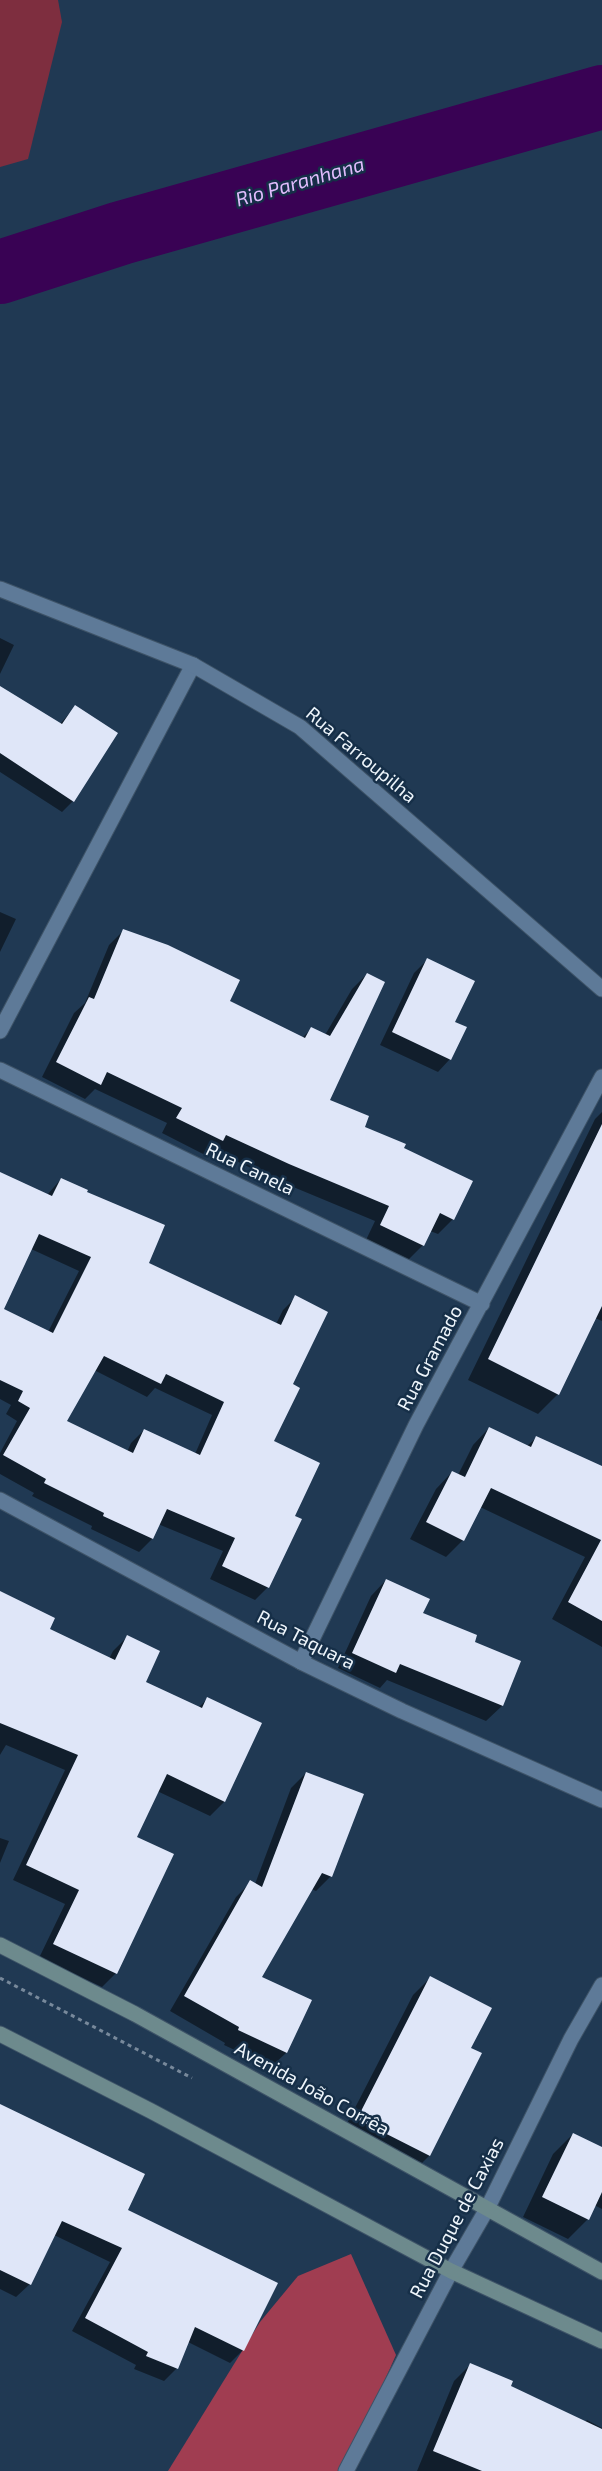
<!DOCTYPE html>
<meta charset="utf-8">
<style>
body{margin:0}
canvas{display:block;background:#203953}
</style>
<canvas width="602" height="2471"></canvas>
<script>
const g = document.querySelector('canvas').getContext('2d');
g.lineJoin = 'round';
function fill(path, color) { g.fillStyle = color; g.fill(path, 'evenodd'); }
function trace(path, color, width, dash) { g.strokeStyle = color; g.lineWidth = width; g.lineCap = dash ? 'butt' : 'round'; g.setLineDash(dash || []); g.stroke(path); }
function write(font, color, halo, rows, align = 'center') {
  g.font = font + ' "Exo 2",sans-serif'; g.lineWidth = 5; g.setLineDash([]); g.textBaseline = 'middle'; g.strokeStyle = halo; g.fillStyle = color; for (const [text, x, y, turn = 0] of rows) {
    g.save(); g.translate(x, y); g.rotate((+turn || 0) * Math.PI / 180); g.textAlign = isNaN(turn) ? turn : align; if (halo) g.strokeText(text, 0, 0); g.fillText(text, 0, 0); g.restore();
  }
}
fill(new Path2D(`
 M 0,0 L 58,0 L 62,22 L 28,159 L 0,167 Z`), '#7e2e3f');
fill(new Path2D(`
 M 351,2254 L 396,2355 L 344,2471 L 168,2471 L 260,2322 L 298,2276 Z`), '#a03d51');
fill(new Path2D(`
 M 0,638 L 14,645 L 0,674 Z
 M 0,687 L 60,724 L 75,707 L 73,801 L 62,812 L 0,772 Z
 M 0,912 L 16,919 L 0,952 Z
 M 124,930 L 229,1002 L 302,1038 L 311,1029 L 325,1035 L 352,989 L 367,974 L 328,1101 L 363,1128 L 402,1148 L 453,1219 L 438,1234 L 430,1231 L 423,1245 L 408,1260 L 366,1240 L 375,1221 L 274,1179 L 213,1150 L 207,1156 L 162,1133 L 167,1123 L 95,1089 L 85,1099 L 42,1077 L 74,1013 L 85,1003 L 109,945 Z
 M 427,960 L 450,1059 L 438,1072 L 380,1045 L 414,973 Z
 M 602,1112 L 602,1321 L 595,1318 L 558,1394 L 538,1414 L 468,1380 L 595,1119 Z
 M 0,1173 L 47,1195 L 61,1179 L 148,1263 L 276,1324 L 283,1310 L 296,1297 L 291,1385 L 272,1442 L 293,1517 L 268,1587 L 255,1600 L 210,1579 L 223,1551 L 158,1524 L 152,1539 L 139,1552 L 91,1529 L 92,1526 L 32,1496 L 34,1493 L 0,1474 L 0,1453 L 17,1421 L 6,1414 L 11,1405 L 0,1399 ZM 31,1249 L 79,1271 L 48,1332 L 2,1310 ZM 94,1370 L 147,1397 L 155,1388 L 212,1415 L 195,1454 L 144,1430 L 131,1443 L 127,1452 L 66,1422 Z
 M 489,1428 L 527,1446 L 537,1437 L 602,1468 L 602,1647 L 552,1619 L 585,1557 L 480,1507 L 463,1540 L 446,1557 L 410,1539 L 436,1489 L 452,1472 L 458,1475 L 473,1445 Z
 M 386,1580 L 422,1613 L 473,1643 L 520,1662 L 502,1706 L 486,1721 L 387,1680 L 380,1688 L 338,1668 L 371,1596 Z
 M 0,1592 L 48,1629 L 109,1659 L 113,1651 L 127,1637 L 144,1682 L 198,1708 L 207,1699 L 260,1724 L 224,1802 L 210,1816 L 157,1791 L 136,1837 L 116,1973 L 102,1987 L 39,1958 L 65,1904 L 13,1880 L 65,1770 L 6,1745 L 0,1755 Z
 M 306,1773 L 331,1876 L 316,1891 L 311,1889 L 260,1978 L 310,2001 L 286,2053 L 271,2067 L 224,2045 L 225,2043 L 170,2011 L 236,1897 L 251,1882 L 255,1884 L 291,1788 Z
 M 0,1838 L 9,1841 L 0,1863 Z
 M 430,1978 L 470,2048 L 481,2054 L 429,2156 L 412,2173 L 340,2137 L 413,1995 Z
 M 0,2106 L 126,2211 L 243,2350 L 230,2363 L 188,2342 L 177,2368 L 164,2381 L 134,2369 L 136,2365 L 72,2331 L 110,2262 L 54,2235 L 30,2284 L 16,2297 L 0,2289 Z
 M 573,2134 L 602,2148 L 602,2209 L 594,2205 L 588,2219 L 568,2239 L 523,2217 L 553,2154 Z
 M 470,2365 L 509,2387 L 584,2423 L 587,2420 L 602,2428 L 602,2471 L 417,2471 L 454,2381 Z`), '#0007');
trace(new Path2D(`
 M 0,272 L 121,233 L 602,97`), '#390254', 64);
fill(new Path2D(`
 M 0,686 L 62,724 L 75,705 L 118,733 L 74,802 L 0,753 Z
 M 123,929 L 168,945 L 240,980 L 230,1001 L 305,1038 L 311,1027 L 330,1036 L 367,973 L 385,982 L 330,1100 L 369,1116 L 365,1127 L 406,1144 L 404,1148 L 473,1181 L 454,1220 L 440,1213 L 424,1246 L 380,1225 L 389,1206 L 289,1164 L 226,1135 L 223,1141 L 176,1118 L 182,1108 L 107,1072 L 101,1085 L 56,1062 L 89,997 L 94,999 Z
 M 427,958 L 475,981 L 455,1022 L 467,1027 L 451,1060 L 392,1032 Z
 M 602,1124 L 602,1306 L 559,1395 L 488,1359 Z
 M 0,1172 L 52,1196 L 61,1178 L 88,1190 L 87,1192 L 165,1225 L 149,1263 L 281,1325 L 295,1295 L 328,1312 L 293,1384 L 300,1388 L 274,1441 L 320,1463 L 295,1516 L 302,1519 L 269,1588 L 222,1566 L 235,1538 L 167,1509 L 153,1539 L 103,1516 L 104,1513 L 44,1483 L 46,1479 L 3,1455 L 30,1408 L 18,1401 L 23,1391 L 0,1380 ZM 39,1234 L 91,1257 L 53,1333 L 4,1309 ZM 104,1356 L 161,1384 L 166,1374 L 224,1402 L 200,1455 L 144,1429 L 133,1453 L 67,1421 Z
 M 489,1427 L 531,1447 L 536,1436 L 602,1466 L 602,1621 L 568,1602 L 601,1540 L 491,1488 L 464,1541 L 426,1522 L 452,1471 L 465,1477 Z
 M 386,1579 L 430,1599 L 423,1613 L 477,1635 L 475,1642 L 521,1661 L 503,1706 L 400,1664 L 396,1673 L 352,1653 Z
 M 0,1591 L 55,1618 L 50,1629 L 115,1660 L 127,1635 L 160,1651 L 146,1682 L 202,1708 L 207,1697 L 262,1723 L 225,1802 L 167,1774 L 137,1837 L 174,1854 L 117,1974 L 53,1944 L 79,1890 L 26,1865 L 78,1755 L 0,1723 Z
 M 306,1772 L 364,1794 L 332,1877 L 322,1873 L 262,1977 L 312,2000 L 287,2053 L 238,2030 L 239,2027 L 184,1996 L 250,1880 L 262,1887 Z
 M 430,1976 L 492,2008 L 471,2048 L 482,2053 L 430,2156 L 357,2119 Z
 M 0,2104 L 145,2174 L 128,2210 L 278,2283 L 244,2351 L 195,2327 L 178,2369 L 146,2356 L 148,2352 L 85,2318 L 122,2248 L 62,2221 L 31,2285 L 0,2270 Z
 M 573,2133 L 602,2147 L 602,2192 L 589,2220 L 542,2197 Z
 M 470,2363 L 513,2381 L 511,2386 L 602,2429 L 602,2471 L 482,2471 L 433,2451 Z`), '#dfe6f8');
const minor = new Path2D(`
 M 0,1031 L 193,665
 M 0,1070 L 482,1304
 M 301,1662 L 416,1425 L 602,1077
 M 346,2471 L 451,2271`);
const tertiary = new Path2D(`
 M 0,589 L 193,665 L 300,727 L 602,989
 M 0,1500 L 301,1662 L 402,1711 L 602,1800
 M 451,2271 L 487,2209 L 571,2039 L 602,1985`);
const secondary = new Path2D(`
 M 0,1945 L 135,2014 L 602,2272
 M 0,2034 L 151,2111 L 451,2271 L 602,2341`);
trace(minor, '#3e5367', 17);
trace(tertiary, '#3e5367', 17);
trace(secondary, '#3e5367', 17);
trace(new Path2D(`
 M 0,1978 L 192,2078`), '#78899b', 3, [4, 4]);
trace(minor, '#5e7a98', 15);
trace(tertiary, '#5e7a98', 15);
trace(secondary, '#6d8a8d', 15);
write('19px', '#eef5fb', '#162f48', [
 ["Rua Farroupilha",361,755,40],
 ["Rua Canela",250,1169,26],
 ["Rua Gramado",430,1358,-62],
 ["Rua Taquara",306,1640,27],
 ["Avenida João Corrêa",312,2089,29],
 ["Rua Duque de Caxias",457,2218,-62]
]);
write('italic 20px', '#e1bcfd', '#162f48', [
 ["Rio Paranhana",300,182,-16]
]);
</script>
